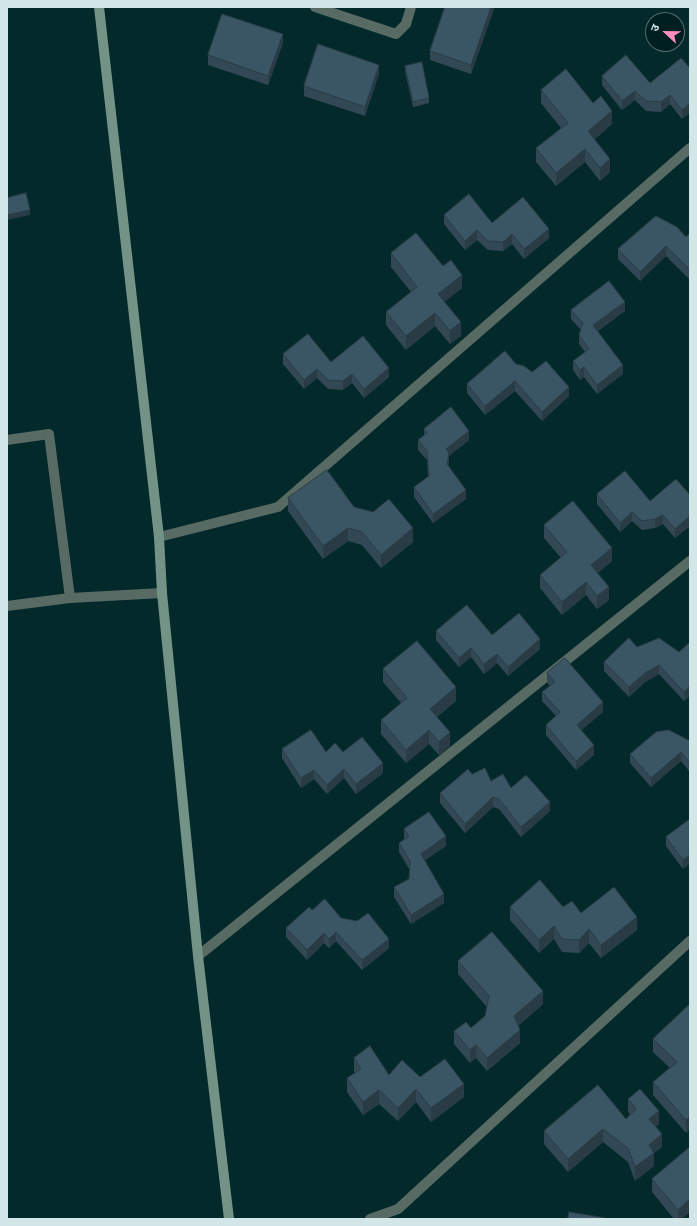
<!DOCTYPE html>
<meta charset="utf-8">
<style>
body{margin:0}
#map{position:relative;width:697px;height:1226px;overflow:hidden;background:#04292b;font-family:Montserrat,"Noto Sans Devanagari",sans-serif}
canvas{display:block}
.frame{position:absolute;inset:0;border:8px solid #d4e7e8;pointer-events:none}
.north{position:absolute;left:645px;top:12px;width:40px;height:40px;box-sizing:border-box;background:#001f21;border:1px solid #556f71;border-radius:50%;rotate:292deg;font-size:11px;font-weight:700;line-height:16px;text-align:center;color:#d4e7e8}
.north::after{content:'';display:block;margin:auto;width:14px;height:18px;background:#fe8ebc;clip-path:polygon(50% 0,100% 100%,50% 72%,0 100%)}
</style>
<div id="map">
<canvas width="697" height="1226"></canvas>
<div class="frame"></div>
<div class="north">उ</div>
</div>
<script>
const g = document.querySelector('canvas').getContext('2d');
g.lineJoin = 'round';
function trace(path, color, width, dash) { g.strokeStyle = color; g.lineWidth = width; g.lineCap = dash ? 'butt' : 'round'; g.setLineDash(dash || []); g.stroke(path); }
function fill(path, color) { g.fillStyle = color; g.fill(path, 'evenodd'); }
trace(new Path2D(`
 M 315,7 L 396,34 L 406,24 L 411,7
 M 7,440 L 49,434 L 70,598
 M 159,537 L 278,507 L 690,148
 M 7,606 L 70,598 L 162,593
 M 198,956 L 690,561
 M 370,1219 L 398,1209 L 690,941`), '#576a63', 10);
trace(new Path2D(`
 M 99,7 L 159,537 L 162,593 L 198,956 L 229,1219`), '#739387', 10);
fill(new Path2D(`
 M 494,7 L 494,9 L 471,74 L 430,60 L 430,51 Z
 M 283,43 L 268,85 L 208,65 L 208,55 Z
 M 405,66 L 429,98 L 429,103 L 413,107 L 405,71 Z
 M 690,68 L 690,113 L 682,119 L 670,104 L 661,112 L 646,111 L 635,100 L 622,110 L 602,85 L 602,76 L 650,83 Z
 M 379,74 L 365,116 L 304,96 L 304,86 Z
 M 541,90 L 593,103 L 612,124 L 595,139 L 610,172 L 600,181 L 585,162 L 556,186 L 536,162 L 536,148 L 561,128 L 541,103 Z
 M 444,215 L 492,223 L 549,238 L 524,259 L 512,244 L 503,251 L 488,250 L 477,240 L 465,250 L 444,224 Z
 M 690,233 L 690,280 L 666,256 L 640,281 L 618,259 L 618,249 L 686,237 Z
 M 391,253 L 443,266 L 462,288 L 444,302 L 461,336 L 450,344 L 435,326 L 406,350 L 386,325 L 386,312 L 411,292 L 391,267 Z
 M 571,310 L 625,311 L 598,331 L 623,374 L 597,394 L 584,377 L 580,380 L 573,370 L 573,361 L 585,352 L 579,344 L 579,335 L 581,330 L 571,319 Z
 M 283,354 L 331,362 L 389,377 L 364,398 L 352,383 L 343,390 L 328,389 L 317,378 L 304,389 L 283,364 Z
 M 516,364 L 569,396 L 542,421 L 515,391 L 485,415 L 467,393 L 467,384 Z
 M 424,429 L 469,440 L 449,456 L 448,465 L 466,499 L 433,523 L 414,497 L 414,487 L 428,477 L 427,460 L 418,450 L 418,440 L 424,435 Z
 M 597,494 L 650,501 L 690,495 L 690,526 L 675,538 L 663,524 L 655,528 L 642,530 L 632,521 L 620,532 L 597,504 Z
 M 288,498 L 354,507 L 413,542 L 381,568 L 362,545 L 348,541 L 323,559 L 288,511 Z
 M 544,525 L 612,561 L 597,573 L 609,600 L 597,609 L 586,595 L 562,615 L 540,588 L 540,575 L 561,558 L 544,538 Z
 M 436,631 L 492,635 L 540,649 L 508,676 L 497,663 L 484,674 L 471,657 L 459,667 L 436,640 Z
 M 690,642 L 690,696 L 684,701 L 659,674 L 645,682 L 629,697 L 604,671 L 604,662 L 637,647 L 679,652 Z
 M 383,669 L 456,701 L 437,717 L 450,746 L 439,755 L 429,744 L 406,763 L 381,734 L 381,720 L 401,703 L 383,682 Z
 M 547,673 L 603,712 L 581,730 L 594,755 L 576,770 L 546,735 L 546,725 L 556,716 L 542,701 L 542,692 L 550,686 L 547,683 Z
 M 690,741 L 690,772 L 681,761 L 651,787 L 630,763 L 630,754 Z
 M 282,749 L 326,752 L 343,752 L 383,773 L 356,794 L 344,778 L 327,794 L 314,779 L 301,788 L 282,758 Z
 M 472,774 L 511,788 L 550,811 L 521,837 L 499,809 L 493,807 L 465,833 L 440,803 L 440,793 Z
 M 690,819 L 683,869 L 666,846 L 666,837 Z
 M 404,829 L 446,846 L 425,860 L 444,903 L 411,924 L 394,897 L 394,887 L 409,879 L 409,869 L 399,852 L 399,843 L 404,839 Z
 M 510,907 L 563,907 L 581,913 L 637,930 L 601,958 L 589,943 L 579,953 L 562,952 L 554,939 L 539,953 L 510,920 Z
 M 312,910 L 341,918 L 389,948 L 362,970 L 336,941 L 329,948 L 324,943 L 307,960 L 286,937 L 286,928 Z
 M 458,961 L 543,1004 L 518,1026 L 520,1043 L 487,1071 L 476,1058 L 470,1063 L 454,1044 L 454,1031 L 471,1028 L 485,1016 L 487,1007 L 458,974 Z
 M 690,1004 L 690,1129 L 686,1133 L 653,1095 L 653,1082 L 670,1068 L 653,1052 L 653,1039 Z
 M 354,1058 L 389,1075 L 420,1077 L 464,1097 L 431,1122 L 416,1102 L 398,1121 L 379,1104 L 363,1115 L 347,1092 L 347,1078 L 355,1073 L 354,1071 Z
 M 628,1099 L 659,1124 L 656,1126 L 662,1147 L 654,1153 L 654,1166 L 635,1181 L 628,1162 L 603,1142 L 568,1172 L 544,1144 L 544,1131 L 626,1119 L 630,1114 L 628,1112 Z
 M 690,1147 L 682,1219 L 674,1219 L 652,1192 L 652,1179 Z`), '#324955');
fill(new Path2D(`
 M 491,7 L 494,7 L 494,9 L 471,74 L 471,65 Z
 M 283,34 L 283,43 L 268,85 L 268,76 Z
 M 379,65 L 379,74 L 365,116 L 365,107 Z
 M 635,91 L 635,100 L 622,110 L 622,101 Z
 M 670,95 L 670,104 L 661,112 L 661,102 Z
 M 690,103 L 690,113 L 682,119 L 682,110 Z
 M 612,111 L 612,124 L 588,144 L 588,131 Z
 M 585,149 L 585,162 L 556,186 L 556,173 Z
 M 610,159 L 610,172 L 600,181 L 600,168 Z
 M 30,210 L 30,215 L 7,220 L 7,215 Z
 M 549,229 L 549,238 L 524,259 L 524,249 Z
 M 477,230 L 477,240 L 465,250 L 465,241 Z
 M 512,234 L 512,244 L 503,251 L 503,242 Z
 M 666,246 L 666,256 L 640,281 L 640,272 Z
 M 462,275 L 462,288 L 438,307 L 438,294 Z
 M 625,302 L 625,311 L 593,334 L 593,325 Z
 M 435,313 L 435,326 L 406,350 L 406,336 Z
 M 461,322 L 461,336 L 450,344 L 450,331 Z
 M 623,365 L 623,374 L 597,394 L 597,385 Z
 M 584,367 L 584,377 L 580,380 L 580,370 Z
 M 389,368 L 389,377 L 364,398 L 364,389 Z
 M 317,369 L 317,378 L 304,389 L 304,380 Z
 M 352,374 L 352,383 L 343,390 L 343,381 Z
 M 515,381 L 515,391 L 485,415 L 485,406 Z
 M 569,387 L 569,396 L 542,421 L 542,412 Z
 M 469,431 L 469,440 L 449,456 L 449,462 L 447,473 L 446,449 Z
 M 466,490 L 466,499 L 433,523 L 433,514 Z
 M 632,512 L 632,521 L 620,532 L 620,523 Z
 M 663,515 L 663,524 L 655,528 L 655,519 Z
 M 690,516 L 690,526 L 675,538 L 675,529 Z
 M 348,528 L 348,541 L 323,559 L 323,546 Z
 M 413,528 L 413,542 L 381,568 L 381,555 Z
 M 612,548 L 612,561 L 591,579 L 591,565 Z
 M 586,582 L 586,595 L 562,615 L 562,602 Z
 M 609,587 L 609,600 L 597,609 L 597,596 Z
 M 540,639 L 540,649 L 508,676 L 508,667 Z
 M 471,648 L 471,657 L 459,667 L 459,658 Z
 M 497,654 L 497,663 L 484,674 L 484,664 Z
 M 659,665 L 659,674 L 645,682 L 629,697 L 629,687 L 645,673 Z
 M 690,686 L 690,696 L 684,701 L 684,692 Z
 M 456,687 L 456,701 L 430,722 L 430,709 Z
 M 603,702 L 603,712 L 577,734 L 577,725 Z
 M 429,730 L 429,744 L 406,763 L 406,750 Z
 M 450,732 L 450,746 L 439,755 L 439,742 Z
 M 594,745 L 594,755 L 576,770 L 576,761 Z
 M 681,752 L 681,761 L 651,787 L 651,778 Z
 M 383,763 L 383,773 L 356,794 L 356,784 Z
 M 344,769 L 344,778 L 327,794 L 327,785 Z
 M 314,770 L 314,779 L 301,788 L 301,778 Z
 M 493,797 L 493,807 L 465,833 L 465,824 Z
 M 550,802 L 550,811 L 521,837 L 521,827 Z
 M 446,836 L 446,846 L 421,863 L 421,854 Z
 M 690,855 L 690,864 L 683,869 L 683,860 Z
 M 444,894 L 444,903 L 411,924 L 411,915 Z
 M 637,917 L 637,930 L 601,958 L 601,945 Z
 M 554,926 L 554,939 L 539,953 L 539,940 Z
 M 589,929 L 589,943 L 579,953 L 579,940 Z
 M 336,932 L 336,941 L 329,948 L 329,939 Z
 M 324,933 L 324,943 L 307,960 L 307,950 Z
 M 389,939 L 389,948 L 362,970 L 362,960 Z
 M 543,991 L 543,1004 L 514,1029 L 514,1016 Z
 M 520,1030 L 520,1043 L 487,1071 L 487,1058 Z
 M 476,1045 L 476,1058 L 470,1063 L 470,1050 Z
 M 464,1084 L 464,1097 L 431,1122 L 431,1108 Z
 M 416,1089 L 416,1102 L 398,1121 L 398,1108 Z
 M 379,1090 L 379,1104 L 363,1115 L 363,1102 Z
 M 659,1111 L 659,1124 L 649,1132 L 649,1119 Z
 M 690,1116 L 690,1129 L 686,1133 L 686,1120 Z
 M 603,1129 L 603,1142 L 568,1172 L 568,1159 Z
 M 662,1134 L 662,1147 L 654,1153 L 654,1166 L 635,1181 L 635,1167 L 649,1145 Z
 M 690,1199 L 690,1212 L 682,1219 L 678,1219 L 678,1210 Z`), '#293c45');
const building = new Path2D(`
 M 445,7 L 491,7 L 471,65 L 430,51 Z
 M 222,14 L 283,34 L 268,76 L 208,55 Z
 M 318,44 L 379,65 L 365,107 L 304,86 Z
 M 626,55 L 650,83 L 681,58 L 690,68 L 690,103 L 682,110 L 670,95 L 661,102 L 646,101 L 635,91 L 622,101 L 602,76 Z
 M 422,62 L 429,98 L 413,102 L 405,66 Z
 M 566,69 L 593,103 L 601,96 L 612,111 L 588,131 L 610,159 L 600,168 L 585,149 L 556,173 L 536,148 L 568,123 L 541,90 Z
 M 26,193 L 30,210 L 7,215 L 7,198 Z
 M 469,194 L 492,223 L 523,197 L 549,229 L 524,249 L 512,234 L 503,242 L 488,241 L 477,230 L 465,241 L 444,215 Z
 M 656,216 L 677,227 L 686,237 L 690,233 L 690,270 L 666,246 L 640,272 L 618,249 Z
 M 416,233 L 443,266 L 451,260 L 462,275 L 438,294 L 461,322 L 450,331 L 435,313 L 406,336 L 386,312 L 417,287 L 391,253 Z
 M 609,281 L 625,302 L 593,325 L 623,365 L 597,385 L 584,367 L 580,370 L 573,361 L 589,349 L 579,335 L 583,323 L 571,310 Z
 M 308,334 L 331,362 L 363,336 L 389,368 L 364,389 L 352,374 L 343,381 L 328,380 L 317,369 L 304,380 L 283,354 Z
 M 505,351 L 516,364 L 524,366 L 532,372 L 546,361 L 569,387 L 542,412 L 515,381 L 485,406 L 467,384 Z
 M 451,407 L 469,431 L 446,449 L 449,453 L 447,464 L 466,490 L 433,514 L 414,487 L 429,476 L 427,451 L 418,440 L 427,433 L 424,429 Z
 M 327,470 L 354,507 L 373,512 L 389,499 L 413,528 L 381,555 L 362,532 L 348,528 L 323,546 L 288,498 Z
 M 625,471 L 650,501 L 676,479 L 690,495 L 690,516 L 675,529 L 663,515 L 655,519 L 642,521 L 632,512 L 620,523 L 597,494 Z
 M 573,501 L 612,548 L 591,565 L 609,587 L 597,596 L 586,582 L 562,602 L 540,575 L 567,552 L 544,525 Z
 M 467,605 L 492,635 L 519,613 L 540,639 L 508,667 L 497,654 L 484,664 L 471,648 L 459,658 L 436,631 Z
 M 629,638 L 637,647 L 659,638 L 679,652 L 690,642 L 690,686 L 684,692 L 659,665 L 645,673 L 629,687 L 604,662 Z
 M 417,641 L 456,687 L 430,709 L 450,732 L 439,742 L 429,730 L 406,750 L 381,720 L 407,698 L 383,669 Z
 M 565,658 L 603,702 L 577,725 L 594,745 L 576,761 L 546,725 L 560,712 L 542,692 L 555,682 L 547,673 Z
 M 311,730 L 326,752 L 335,743 L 343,752 L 362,737 L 383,763 L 356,784 L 344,769 L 327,785 L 314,770 L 301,778 L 282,749 Z
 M 669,730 L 690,741 L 690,763 L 681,752 L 651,778 L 630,754 L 656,732 Z
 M 485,768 L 491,781 L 503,774 L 511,788 L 526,775 L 550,802 L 521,827 L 499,799 L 493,797 L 465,824 L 440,793 L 468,769 L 472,774 Z
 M 429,812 L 446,836 L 421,854 L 444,894 L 411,915 L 394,887 L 409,879 L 410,861 L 399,843 L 409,836 L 404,829 Z
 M 690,819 L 690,855 L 683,860 L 666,837 Z
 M 540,880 L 563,907 L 572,901 L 581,913 L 614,887 L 637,917 L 601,945 L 589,929 L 579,940 L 562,939 L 554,926 L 539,940 L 510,907 Z
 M 325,899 L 341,918 L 357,921 L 368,913 L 389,939 L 362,960 L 336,932 L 329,939 L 324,933 L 307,950 L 286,928 L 309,907 L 312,910 Z
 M 492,932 L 543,991 L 514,1016 L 520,1030 L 487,1058 L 476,1045 L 470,1050 L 454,1031 L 466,1022 L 471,1028 L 485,1016 L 489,996 L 458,961 Z
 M 690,1004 L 690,1116 L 686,1120 L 653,1082 L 677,1062 L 653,1039 Z
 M 370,1046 L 389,1075 L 402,1060 L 420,1077 L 445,1059 L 464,1084 L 431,1108 L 416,1089 L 398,1108 L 379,1090 L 363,1102 L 347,1078 L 361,1069 L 354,1058 Z
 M 598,1085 L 626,1119 L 636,1109 L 628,1099 L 640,1089 L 659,1111 L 649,1119 L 662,1134 L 649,1145 L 654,1153 L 635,1167 L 628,1148 L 603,1129 L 568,1159 L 544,1131 Z
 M 690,1147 L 690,1199 L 678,1210 L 652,1179 Z
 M 569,1212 L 606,1218 L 606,1219 L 568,1219 Z`);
fill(building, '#3a5563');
trace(building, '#293c45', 1);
</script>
